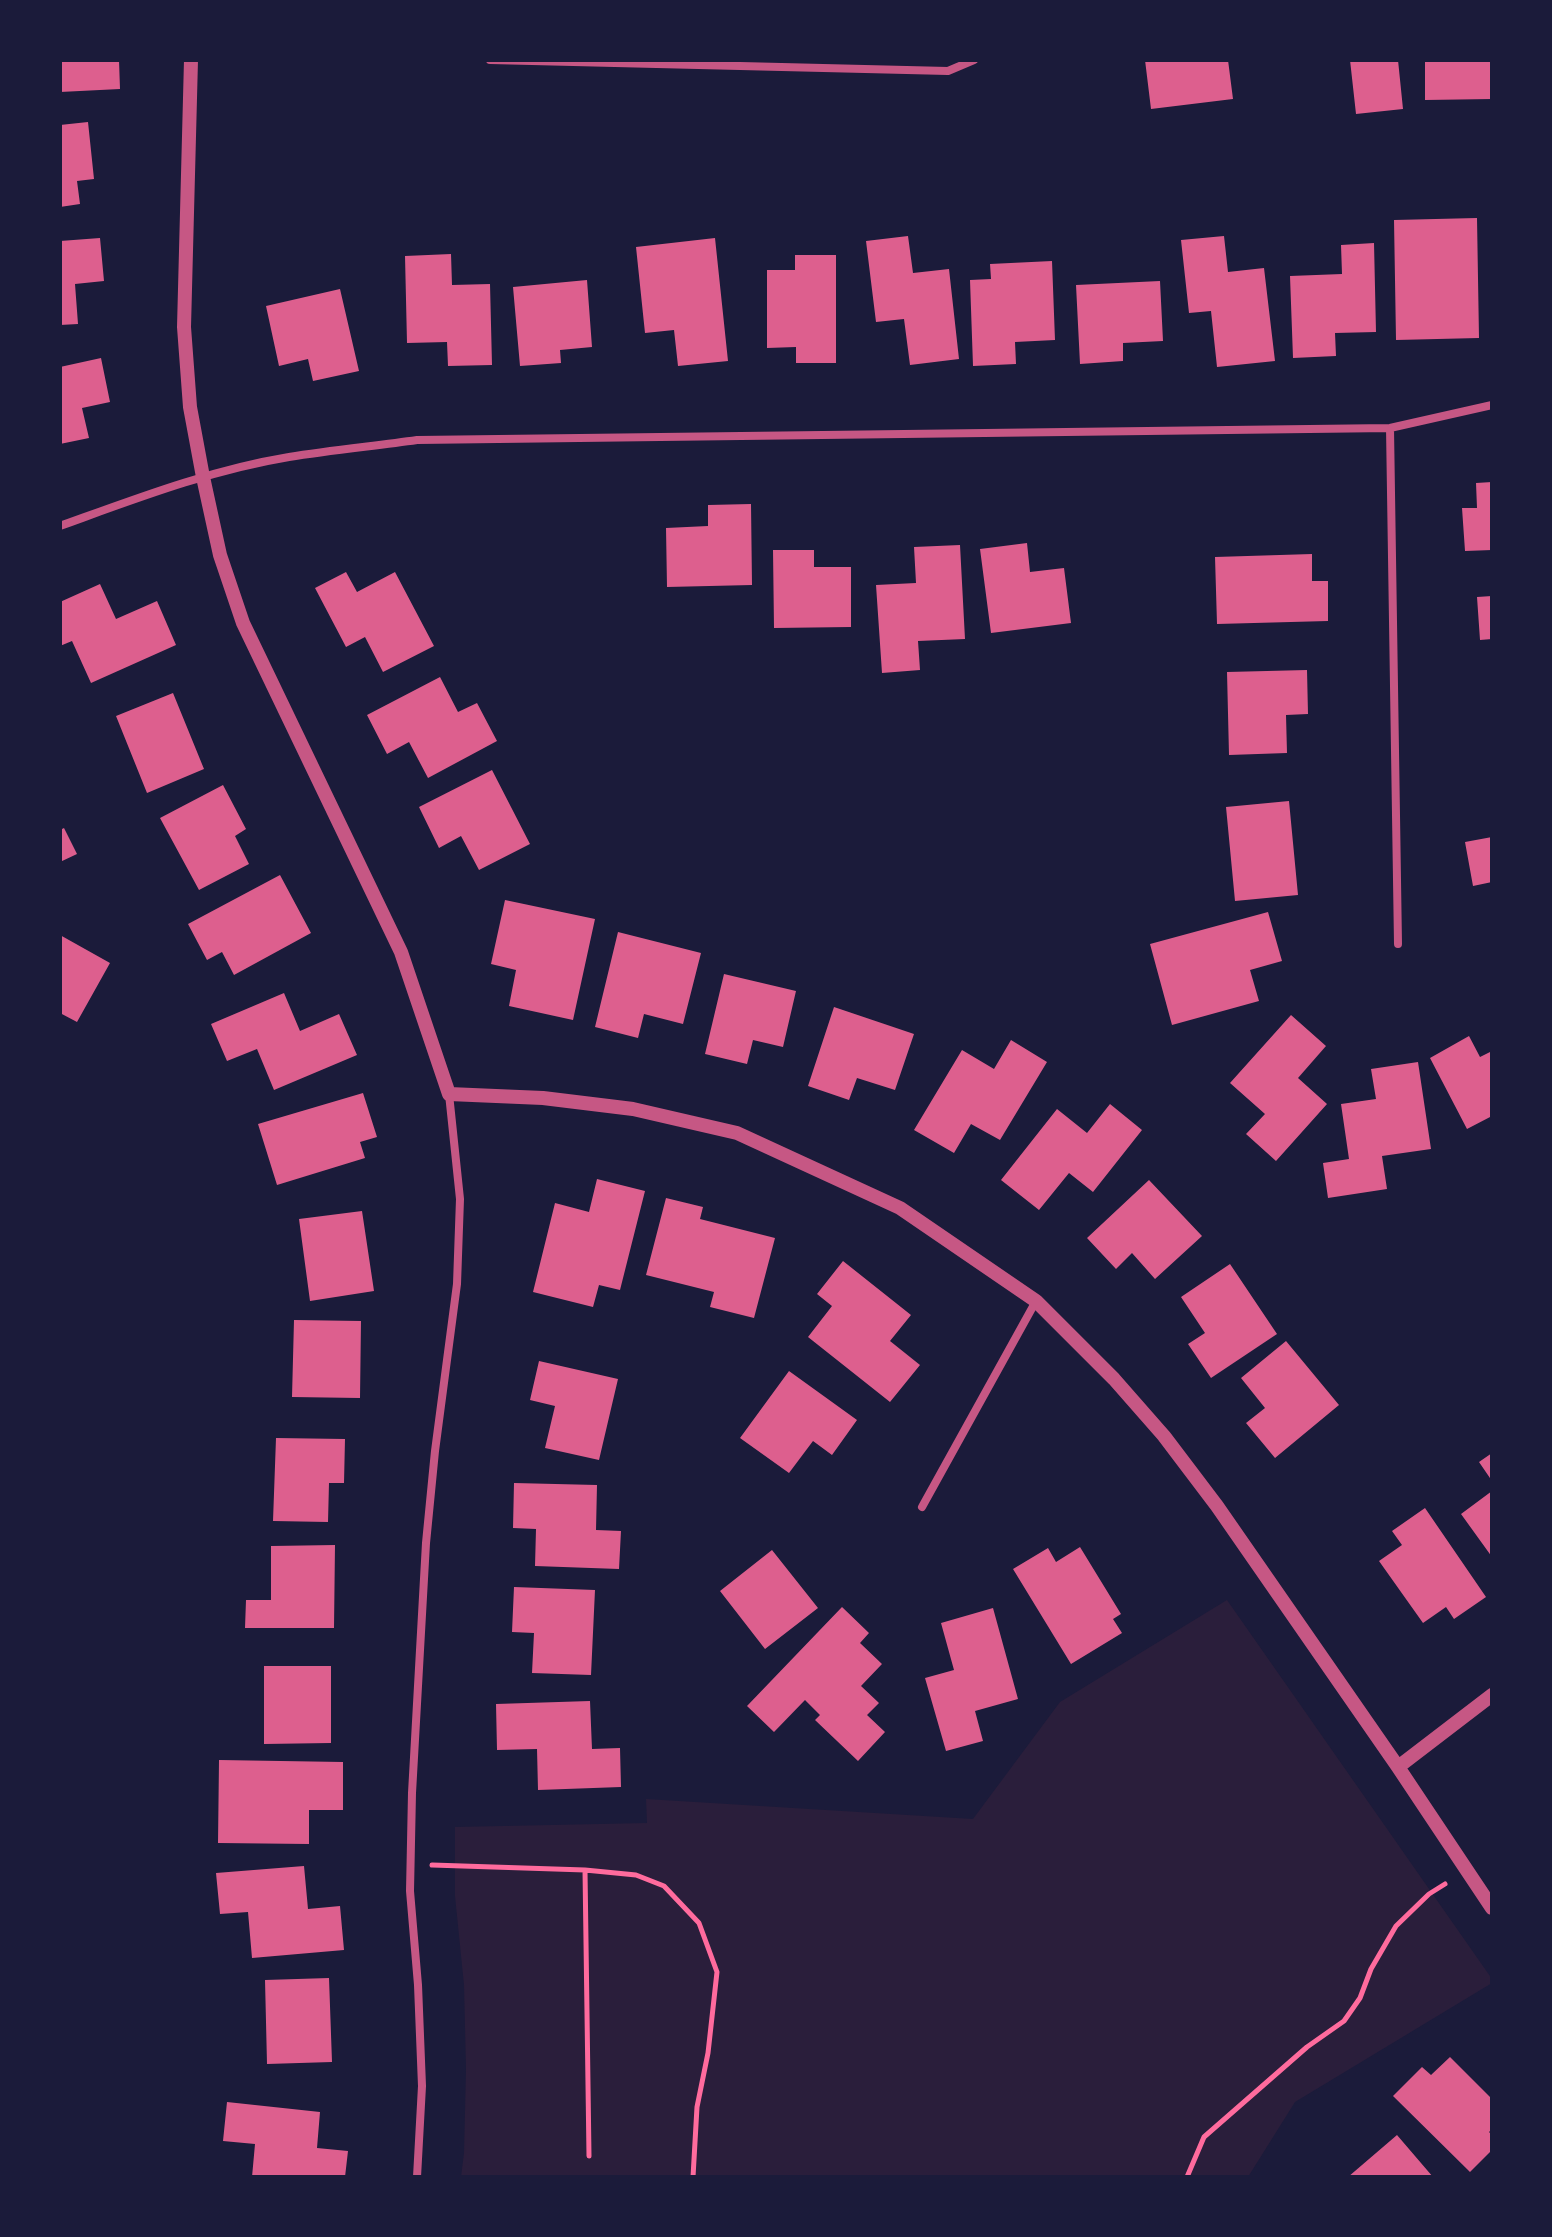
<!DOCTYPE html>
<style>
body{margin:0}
#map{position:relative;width:1552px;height:2237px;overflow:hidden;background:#1b1b3a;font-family:"Fira Sans",sans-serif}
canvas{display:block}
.frame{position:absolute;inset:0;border:62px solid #1b1b3a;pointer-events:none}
</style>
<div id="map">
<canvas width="1552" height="2237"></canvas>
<div class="frame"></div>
</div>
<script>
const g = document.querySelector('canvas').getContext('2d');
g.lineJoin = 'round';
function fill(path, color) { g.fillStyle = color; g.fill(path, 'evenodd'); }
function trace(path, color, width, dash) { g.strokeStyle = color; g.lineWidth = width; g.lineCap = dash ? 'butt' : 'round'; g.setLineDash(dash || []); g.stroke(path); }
fill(new Path2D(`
 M 1227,1600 L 1492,1979 L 1492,1983 L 1295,2102 L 1248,2177 L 461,2177 L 464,2153 L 466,2069 L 464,1985 L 455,1896 L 455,1827 L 647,1823 L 646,1799 L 973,1819 L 1060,1702 Z`), '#2a1e3b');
fill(new Path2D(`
 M 60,60 L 119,60 L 120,89 L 60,92 Z
 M 1145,60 L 1228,60 L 1233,99 L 1151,109 Z
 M 1350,60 L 1398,60 L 1403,109 L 1356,114 Z
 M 1425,60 L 1492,60 L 1492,99 L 1425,100 Z
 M 88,122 L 94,179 L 77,181 L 80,204 L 60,207 L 60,125 Z
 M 1477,218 L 1479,338 L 1396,340 L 1394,220 Z
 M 908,236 L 913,273 L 949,269 L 959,359 L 910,365 L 904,319 L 876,322 L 866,241 Z
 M 1224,236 L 1228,272 L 1264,268 L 1275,361 L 1217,367 L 1211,311 L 1189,313 L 1181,240 Z
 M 100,238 L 104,281 L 75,284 L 78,324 L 60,325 L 60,241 Z
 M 715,238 L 728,361 L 678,366 L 674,330 L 645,333 L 636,247 Z
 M 1374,243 L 1376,332 L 1335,333 L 1336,356 L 1293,358 L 1290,276 L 1342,274 L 1341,245 Z
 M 451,254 L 452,285 L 490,284 L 492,365 L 448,366 L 447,342 L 407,343 L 405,256 Z
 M 795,255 L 836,255 L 836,363 L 796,363 L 796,347 L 767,348 L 767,270 L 795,270 Z
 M 1052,261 L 1055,340 L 1015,342 L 1016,364 L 973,366 L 970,280 L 991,279 L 990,264 Z
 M 587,280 L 592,347 L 560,350 L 561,363 L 520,366 L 513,287 Z
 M 1160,281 L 1163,341 L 1123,343 L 1123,361 L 1080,364 L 1076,285 Z
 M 340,289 L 359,371 L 313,381 L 308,359 L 279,366 L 266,306 Z
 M 101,358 L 110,402 L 82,408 L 89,438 L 60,444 L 60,367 Z
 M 1492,482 L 1492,550 L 1465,551 L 1462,508 L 1477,508 L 1476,483 Z
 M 751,504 L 752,585 L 667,587 L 666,528 L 708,526 L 708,505 Z
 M 1027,543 L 1030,572 L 1064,568 L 1071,623 L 991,633 L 980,549 Z
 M 960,545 L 965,639 L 918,641 L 920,670 L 882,673 L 876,585 L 916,583 L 914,547 Z
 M 773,550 L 814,550 L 814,567 L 851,567 L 851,627 L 774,628 Z
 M 1312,554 L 1312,581 L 1328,581 L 1328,621 L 1217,624 L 1215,557 Z
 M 346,572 L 357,592 L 395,572 L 434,646 L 383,672 L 365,637 L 346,647 L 315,588 Z
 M 100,584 L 116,619 L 157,601 L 176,645 L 91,683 L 72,641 L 60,646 L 60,602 Z
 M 1492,596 L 1492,639 L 1480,640 L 1477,597 Z
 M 1307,670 L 1308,714 L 1286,715 L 1287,753 L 1229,755 L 1227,672 Z
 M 440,677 L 458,712 L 477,703 L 497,741 L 428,778 L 409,742 L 387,754 L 367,715 Z
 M 173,693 L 204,769 L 147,793 L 116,716 Z
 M 492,770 L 530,844 L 479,870 L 461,836 L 439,848 L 419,807 Z
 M 223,785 L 246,829 L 235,836 L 249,864 L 199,890 L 160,818 Z
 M 1289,801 L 1298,895 L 1235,901 L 1226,807 Z
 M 64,828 L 77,854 L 60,862 L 60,830 Z
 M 1492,837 L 1492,882 L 1473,886 L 1465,842 Z
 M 280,875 L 311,933 L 234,975 L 222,952 L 207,960 L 188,924 Z
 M 505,900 L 595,919 L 573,1020 L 509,1006 L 516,970 L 491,964 Z
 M 1268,912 L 1282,961 L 1250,970 L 1259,1001 L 1172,1025 L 1150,944 Z
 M 618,932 L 701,953 L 683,1024 L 644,1014 L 638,1038 L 595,1027 Z
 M 60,935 L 110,963 L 77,1022 L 60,1013 Z
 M 724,974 L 796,991 L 783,1047 L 753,1040 L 747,1064 L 705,1054 Z
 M 284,993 L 300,1031 L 339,1014 L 357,1055 L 274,1090 L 257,1049 L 227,1061 L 211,1024 Z
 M 834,1007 L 914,1034 L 895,1090 L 857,1078 L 849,1100 L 808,1086 Z
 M 1291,1015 L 1326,1046 L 1298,1078 L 1327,1104 L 1276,1161 L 1246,1134 L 1265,1114 L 1230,1083 Z
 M 1469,1036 L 1480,1057 L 1492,1051 L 1492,1116 L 1467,1129 L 1430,1058 Z
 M 1011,1040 L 1047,1062 L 1000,1140 L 971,1124 L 954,1153 L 914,1130 L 962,1050 L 994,1069 Z
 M 1418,1062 L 1431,1149 L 1382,1156 L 1387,1189 L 1328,1198 L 1323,1163 L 1349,1159 L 1341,1104 L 1376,1099 L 1371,1069 Z
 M 363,1093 L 377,1137 L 360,1142 L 365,1158 L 277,1185 L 258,1124 Z
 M 1110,1104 L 1142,1130 L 1093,1192 L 1069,1173 L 1039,1210 L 1001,1180 L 1057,1109 L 1087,1133 Z
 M 597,1179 L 645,1191 L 620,1290 L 599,1285 L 593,1307 L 533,1292 L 555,1203 L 589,1212 Z
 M 1149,1180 L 1202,1236 L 1155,1279 L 1132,1253 L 1116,1269 L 1087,1238 Z
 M 666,1198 L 703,1207 L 700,1219 L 775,1238 L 754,1318 L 710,1307 L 714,1292 L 646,1275 Z
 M 362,1211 L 374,1291 L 310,1301 L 299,1219 Z
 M 843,1261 L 911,1315 L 890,1341 L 920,1365 L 890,1402 L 808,1337 L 832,1306 L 817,1294 Z
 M 1230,1264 L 1277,1334 L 1211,1378 L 1188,1344 L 1205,1333 L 1181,1297 Z
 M 294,1320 L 361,1321 L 360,1398 L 292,1397 Z
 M 1286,1341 L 1339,1405 L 1275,1458 L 1246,1423 L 1265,1408 L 1241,1378 Z
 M 539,1361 L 618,1379 L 599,1460 L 545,1448 L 555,1406 L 530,1400 Z
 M 789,1371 L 857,1420 L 832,1455 L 813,1441 L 789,1473 L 740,1438 Z
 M 276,1438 L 345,1439 L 344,1483 L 329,1483 L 328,1522 L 273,1521 Z
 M 1492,1453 L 1492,1481 L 1479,1462 Z
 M 514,1483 L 597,1485 L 596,1530 L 621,1531 L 619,1569 L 535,1566 L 536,1529 L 513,1528 Z
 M 1492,1491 L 1492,1557 L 1461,1514 Z
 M 1425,1508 L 1486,1597 L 1454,1619 L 1446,1607 L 1423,1623 L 1379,1561 L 1402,1545 L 1392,1531 Z
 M 335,1545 L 334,1628 L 245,1628 L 246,1600 L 271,1600 L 271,1546 Z
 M 1080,1547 L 1121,1614 L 1113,1619 L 1122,1633 L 1071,1664 L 1013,1569 L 1048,1548 L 1056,1562 Z
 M 772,1550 L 818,1608 L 765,1649 L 720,1591 Z
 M 514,1587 L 595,1590 L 591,1675 L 532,1673 L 534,1633 L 512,1632 Z
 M 842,1607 L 869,1633 L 860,1643 L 882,1664 L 861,1686 L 879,1703 L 867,1715 L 885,1732 L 858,1761 L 815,1720 L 820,1715 L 805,1700 L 774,1732 L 747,1706 Z
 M 993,1608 L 1018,1699 L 975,1711 L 983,1741 L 946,1751 L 925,1678 L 954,1670 L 941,1623 Z
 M 264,1666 L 331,1666 L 331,1743 L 264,1744 Z
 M 590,1701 L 592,1749 L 620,1748 L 621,1787 L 538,1790 L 537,1749 L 497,1750 L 496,1704 Z
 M 219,1760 L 343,1762 L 343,1810 L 309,1810 L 309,1844 L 218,1843 Z
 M 304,1866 L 308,1909 L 340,1906 L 344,1950 L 252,1958 L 248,1912 L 220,1914 L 216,1873 Z
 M 329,1978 L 332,2062 L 267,2064 L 265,1980 Z
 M 1450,2057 L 1492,2099 L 1492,2129 L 1489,2132 L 1492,2135 L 1492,2150 L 1470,2172 L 1393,2096 L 1422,2067 L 1431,2075 Z
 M 227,2102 L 320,2112 L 317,2148 L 348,2151 L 345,2177 L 252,2177 L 255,2144 L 223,2141 Z
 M 1397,2135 L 1433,2177 L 1348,2177 Z`), '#dd5f8e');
trace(new Path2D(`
 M 432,1865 L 585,1870 L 636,1875 L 664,1886 L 699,1923 L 717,1972 L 708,2053 L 697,2107 L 693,2177
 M 585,1870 L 589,2156
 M 1187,2177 L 1204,2137 L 1307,2047 L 1344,2021 L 1360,1998 L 1371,1969 L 1396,1926 L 1429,1894 L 1445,1884`), '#ff6b9d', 5);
trace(new Path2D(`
 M 490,60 L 948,71 L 974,60
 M 1390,428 L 1398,944
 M 60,526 C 135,499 210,470 289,457 C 331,450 375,446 417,440 L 1390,428 L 1492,405
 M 922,1507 L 1036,1301
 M 417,2177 L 422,2086 L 418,1985 L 410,1891 L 412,1793 L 426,1543 L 435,1451 L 457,1284 L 460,1199 L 449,1094`), '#c65784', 8);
trace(new Path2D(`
 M 191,60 L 184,327 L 190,407 L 203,477 L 220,555 L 243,623 L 401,952 L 449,1094 L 543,1098 L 633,1109 L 737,1133 L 900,1208 L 1036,1301 L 1114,1379 L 1164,1436 L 1217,1506 L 1398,1767 L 1492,1908
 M 1398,1767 L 1492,1695`), '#c65784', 14);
</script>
